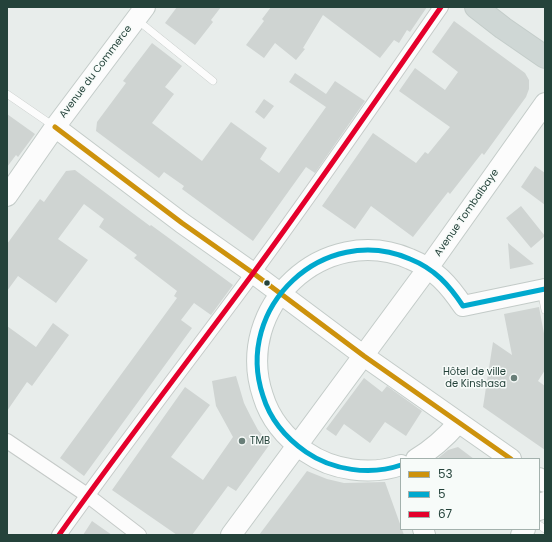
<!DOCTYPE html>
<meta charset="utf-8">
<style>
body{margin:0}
#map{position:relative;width:552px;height:542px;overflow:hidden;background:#e8edeb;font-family:Poppins,sans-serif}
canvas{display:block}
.frame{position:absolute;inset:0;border:8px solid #24423a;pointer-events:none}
.legend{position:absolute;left:400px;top:458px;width:140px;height:72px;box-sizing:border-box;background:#f7fbf9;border:1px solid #a3b1ad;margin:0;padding:5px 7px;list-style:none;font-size:12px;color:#24423a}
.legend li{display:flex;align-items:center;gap:8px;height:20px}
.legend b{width:20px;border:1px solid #a3b1ad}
</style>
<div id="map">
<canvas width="552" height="542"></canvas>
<div class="frame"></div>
<ul class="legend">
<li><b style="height:5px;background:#cd920c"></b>53</li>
<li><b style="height:5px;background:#00a9ce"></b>5</li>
<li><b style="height:5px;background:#e4002b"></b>67</li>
</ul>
</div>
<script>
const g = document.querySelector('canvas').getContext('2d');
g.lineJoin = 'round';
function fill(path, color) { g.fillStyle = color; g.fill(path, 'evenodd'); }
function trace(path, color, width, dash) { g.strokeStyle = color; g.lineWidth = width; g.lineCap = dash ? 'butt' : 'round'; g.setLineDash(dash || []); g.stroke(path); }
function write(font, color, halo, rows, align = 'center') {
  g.font = font + ' Poppins,sans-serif'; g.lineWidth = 3; g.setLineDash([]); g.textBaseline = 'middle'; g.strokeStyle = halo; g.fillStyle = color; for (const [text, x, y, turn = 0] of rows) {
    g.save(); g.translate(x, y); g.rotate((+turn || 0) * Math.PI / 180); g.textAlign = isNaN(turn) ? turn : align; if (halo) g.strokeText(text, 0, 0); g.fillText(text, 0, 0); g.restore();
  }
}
fill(new Path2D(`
 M 177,7 L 221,7 L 211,20 L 213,22 L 195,45 L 165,23 Z
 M 271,7 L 427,7 L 410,32 L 407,30 L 399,43 L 394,40 L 380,58 L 323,15 L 303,48 L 305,49 L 296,60 L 275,43 L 264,58 L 246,45 L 264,21 L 262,19 Z
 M 454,21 L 525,73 L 529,80 L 529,89 L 526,97 L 484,155 L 482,153 L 450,194 L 448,192 L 413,237 L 371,206 L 355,229 L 322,206 L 373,133 L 416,163 L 425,152 L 428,154 L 450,127 L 399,91 L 415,68 L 445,90 L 458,72 L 432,52 Z
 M 152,43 L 182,66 L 165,87 L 174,94 L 152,123 L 202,161 L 231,122 L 267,148 L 260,159 L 279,173 L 326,107 L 289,82 L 295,73 L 326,94 L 335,81 L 365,101 L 315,173 L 306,167 L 253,241 L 182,189 L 184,186 L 164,172 L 159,178 L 96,131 L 97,122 L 126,83 L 123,81 Z
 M 264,99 L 274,106 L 264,119 L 255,112 Z
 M 7,114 L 35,134 L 18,157 L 16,155 L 7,167 Z
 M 535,166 L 545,173 L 545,205 L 521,187 Z
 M 75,170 L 150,226 L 151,225 L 233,285 L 211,315 L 194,303 L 181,320 L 192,328 L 84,476 L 60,458 L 177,298 L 174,296 L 177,291 L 134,258 L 137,255 L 99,227 L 104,219 L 84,204 L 58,239 L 88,260 L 56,303 L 18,276 L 7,291 L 7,244 L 40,199 L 44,202 L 66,171 Z
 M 521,206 L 545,236 L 531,248 L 506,218 Z
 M 508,243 L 534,264 L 510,269 Z
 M 539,307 L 545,339 L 545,370 L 538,381 L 545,386 L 545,450 L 483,407 L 493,342 L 512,355 L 504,314 Z
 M 53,323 L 69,335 L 32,386 L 27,382 L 7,411 L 7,326 L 36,347 Z
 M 236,376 L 244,403 L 251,417 L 258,430 L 270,444 L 236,491 L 228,486 L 192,535 L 177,535 L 112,490 L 185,387 L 210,405 L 171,457 L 203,480 L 233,437 L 216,406 L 212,381 Z
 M 364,378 L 382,392 L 387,386 L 422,411 L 406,436 L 385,422 L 370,443 L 344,424 L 336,436 L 326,429 Z
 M 458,447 L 474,459 L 437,459 L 448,450 Z
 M 307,471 L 327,479 L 344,483 L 385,482 L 404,535 L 259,535 Z
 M 92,521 L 112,535 L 83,535 Z`), '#cfd4d2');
const lane = new Path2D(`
 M 136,19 L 213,81
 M 7,94 L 55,127
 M 541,290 L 545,310
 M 539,525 L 545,529`);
const street = new Path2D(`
 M 7,441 L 87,495 L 139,535
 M 59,535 C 122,446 189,360 254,272 C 318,185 379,96 441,7`);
const secondary = new Path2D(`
 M 55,127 L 182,223 L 253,273 L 364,356 L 511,459
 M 7,196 L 55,127 L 145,7
 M 416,459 C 433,449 445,438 458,423
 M 401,465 C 370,476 332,470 306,452 C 286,438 270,419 263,396 C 233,307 324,222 410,259 C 435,269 449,285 463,306 L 545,289
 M 539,478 L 545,482
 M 539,510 L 545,502
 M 423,529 L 425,535
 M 231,535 L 428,268 L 545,103
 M 521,535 L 525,529`);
const primary = new Path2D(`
 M 476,7 L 503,28 L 545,57`);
trace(lane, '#c5cac8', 8);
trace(street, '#c5cac8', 16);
trace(secondary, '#c3cbc8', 22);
trace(primary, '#c3ccc9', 24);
trace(lane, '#fcfcfc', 7);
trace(street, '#fcfcfc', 14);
trace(secondary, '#fcfcfc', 20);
trace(primary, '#cfd7d5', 22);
trace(new Path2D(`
 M 55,127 L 182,223 L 253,273 L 364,356 L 511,459`), '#cd920c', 5);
trace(new Path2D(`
 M 401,465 C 370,476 332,470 306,452 C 286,438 270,419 263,396 C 233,307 324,222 410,259 C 435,269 449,285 463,306 L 545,289`), '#00a9ce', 5);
trace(new Path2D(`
 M 59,535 C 122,446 189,360 254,272 C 318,185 379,96 441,7`), '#e4002b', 5);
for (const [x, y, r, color] of [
 [267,283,3.5,"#24423a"],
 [514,378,4,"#697e78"],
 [242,441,4,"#697e78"]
]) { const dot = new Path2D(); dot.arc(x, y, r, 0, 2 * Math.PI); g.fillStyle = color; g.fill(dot); trace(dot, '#f7fbf9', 1.5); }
write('10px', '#24423a', '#f7fbf9', [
 ["Avenue du Commerce",96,72,-53],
 ["Avenue Tombalbaye",467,213,-55]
]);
write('10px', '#24423a', '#f7fbf9', [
 ["Hôtel de ville",506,372],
 ["de Kinshasa",506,384],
 ["TMB",250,441,"left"]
], 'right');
</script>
